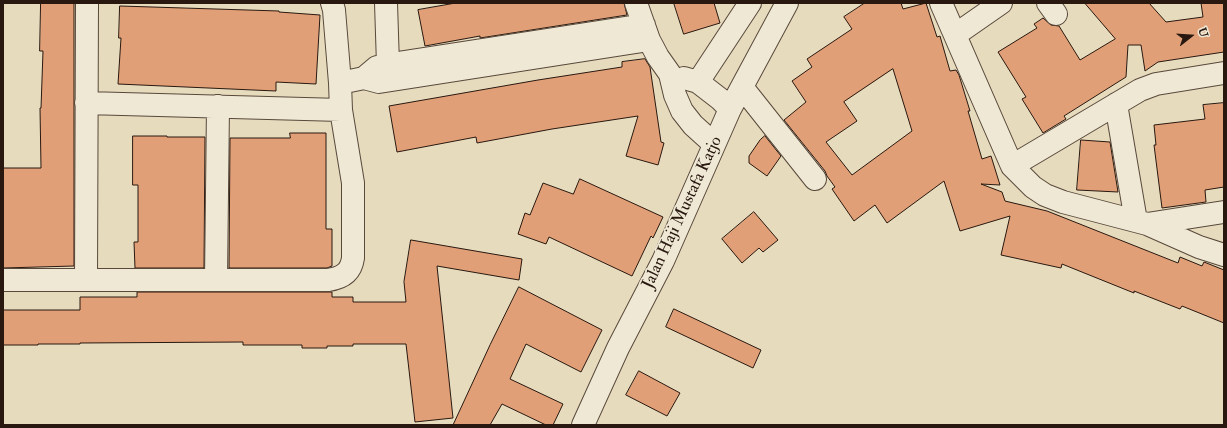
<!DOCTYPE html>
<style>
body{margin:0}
#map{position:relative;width:1227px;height:428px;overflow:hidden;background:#e7dbbe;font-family:"IM FELL Double Pica",serif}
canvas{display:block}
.frame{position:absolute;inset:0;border:4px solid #28180f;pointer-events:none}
.north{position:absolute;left:1171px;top:16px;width:40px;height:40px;-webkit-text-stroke:3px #efe8d5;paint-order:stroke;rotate:73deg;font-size:11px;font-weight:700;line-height:16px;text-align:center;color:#28180f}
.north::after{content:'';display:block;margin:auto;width:14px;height:18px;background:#28180f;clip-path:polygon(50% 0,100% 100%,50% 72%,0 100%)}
</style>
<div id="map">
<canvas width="1227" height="428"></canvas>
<div class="frame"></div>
<div class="north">U</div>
</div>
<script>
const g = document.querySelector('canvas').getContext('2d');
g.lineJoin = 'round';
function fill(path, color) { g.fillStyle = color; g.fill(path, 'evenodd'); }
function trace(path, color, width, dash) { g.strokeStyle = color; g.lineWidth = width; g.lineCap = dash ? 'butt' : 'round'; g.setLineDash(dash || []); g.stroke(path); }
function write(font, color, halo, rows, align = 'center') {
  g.font = font + ' "IM FELL Double Pica",serif'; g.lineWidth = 3.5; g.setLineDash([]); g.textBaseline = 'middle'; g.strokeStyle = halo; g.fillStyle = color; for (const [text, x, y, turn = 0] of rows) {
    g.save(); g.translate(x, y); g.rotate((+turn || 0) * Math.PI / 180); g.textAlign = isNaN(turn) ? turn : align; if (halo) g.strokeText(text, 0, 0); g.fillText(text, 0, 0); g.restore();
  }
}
const building = new Path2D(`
 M 41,3 L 74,3 L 74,266 L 3,268 L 3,168 L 41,168 L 40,108 L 41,108 L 43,51 L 40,51 Z
 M 456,3 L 624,3 L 627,15 L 480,38 L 480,36 L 425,46 L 418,10 Z
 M 674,3 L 714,3 L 720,23 L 684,34 Z
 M 865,3 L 901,3 L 903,9 L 926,3 L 937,37 L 940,36 L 950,71 L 956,70 L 959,75 L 970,111 L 968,111 L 982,159 L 991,156 L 1000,185 L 981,184 L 1002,192 L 1005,201 L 1047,211 L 1178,263 L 1180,257 L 1202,266 L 1204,262 L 1224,270 L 1224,323 L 1182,306 L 1180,309 L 1134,291 L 1134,293 L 1062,264 L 1061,268 L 1001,255 L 1010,216 L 960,231 L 944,181 L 887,223 L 875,205 L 854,221 L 832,189 L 835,187 L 827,176 L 825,171 L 784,120 L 806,102 L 792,81 L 812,67 L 807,59 L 852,29 L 844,17 ZM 893,69 L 912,131 L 852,175 L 826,142 L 857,121 L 844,102 Z
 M 1085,3 L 1149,3 L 1166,22 L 1203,17 L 1201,3 L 1224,3 L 1224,52 L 1158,62 L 1145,71 L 1141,45 L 1128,45 L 1126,77 L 1064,116 L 1066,119 L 1043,133 L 1022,99 L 1026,97 L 998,52 L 1037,28 L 1034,24 L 1043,18 L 1051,25 L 1059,26 L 1080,60 L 1115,39 Z
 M 120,6 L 279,11 L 279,12 L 320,15 L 316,84 L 276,82 L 276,91 L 118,84 L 121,38 L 119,38 Z
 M 645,59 L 650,67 L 661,142 L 664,143 L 658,165 L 626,156 L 638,116 L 552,129 L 477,143 L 476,137 L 397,152 L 389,106 L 538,80 L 622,67 L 622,62 Z
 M 1224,103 L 1224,187 L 1205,190 L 1206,202 L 1162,208 L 1154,145 L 1156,145 L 1154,125 L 1205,119 L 1203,105 Z
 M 290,133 L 326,133 L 326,229 L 332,229 L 332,266 L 327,268 L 229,268 L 230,138 L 290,138 Z
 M 133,136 L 167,136 L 167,137 L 205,137 L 204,268 L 135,268 L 134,242 L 138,242 L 138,185 L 133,185 Z
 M 765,136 L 781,156 L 767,176 L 749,163 L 749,156 L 760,140 Z
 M 1081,140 L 1110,142 L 1118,192 L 1077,190 Z
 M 580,179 L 663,217 L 653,238 L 651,236 L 632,276 L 549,237 L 546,244 L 518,234 L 525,213 L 530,215 L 543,183 L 573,194 Z
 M 754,212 L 778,240 L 763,252 L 759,248 L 742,263 L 722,239 Z
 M 411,240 L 522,259 L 519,280 L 437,266 L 453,418 L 415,422 L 406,344 L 353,344 L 353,346 L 327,346 L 327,348 L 302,348 L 302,345 L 243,345 L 243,342 L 80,343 L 80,344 L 38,344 L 38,345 L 3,345 L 3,310 L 80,310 L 80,297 L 137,297 L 137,292 L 332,292 L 332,297 L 353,297 L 353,302 L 406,302 L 404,282 Z
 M 519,287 L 602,330 L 581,372 L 526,344 L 510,379 L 563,404 L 553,425 L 546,425 L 502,404 L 490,425 L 453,425 L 490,345 Z
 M 674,309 L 761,350 L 753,368 L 666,327 Z
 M 639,371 L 680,393 L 667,416 L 626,395 Z`);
fill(building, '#e19f77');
trace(building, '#28180f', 1);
const minor = new Path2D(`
 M 332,3 L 334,10 L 340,83
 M 386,3 L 388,65 L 390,79
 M 636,3 L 649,40 L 658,57 L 670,74 L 675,95 L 682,111 L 693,125 L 714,144
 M 941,3 L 1012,166
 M 1048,3 L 1056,14
 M 955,35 L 1001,3
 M 1224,73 L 1156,84 L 1140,90 L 1012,166 L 1033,187 L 1045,195 L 1063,202 L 1147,224 L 1199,247 L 1224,255
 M 364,78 L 379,82 L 649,40
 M 684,78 L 698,82 L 720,99 L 730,109
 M 698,82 L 750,3
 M 742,87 L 815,179
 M 86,103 L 341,110
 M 1116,104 L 1136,221
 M 1147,224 L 1224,212
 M 3,280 L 328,280 C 343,278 351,272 353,258 L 353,183 L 341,110 L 340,83 L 364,78 L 377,67 L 404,62 L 644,25
 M 86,280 L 87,3
 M 216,280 L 218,106
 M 583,425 L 618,348 L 663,261 L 730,109 L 787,3`);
trace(minor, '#58493b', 24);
trace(minor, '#efe8d5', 22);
write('17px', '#28180f', '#efe8d5', [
 ["Jalan Haji Mustafa Katjo",683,213,-65]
]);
</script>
